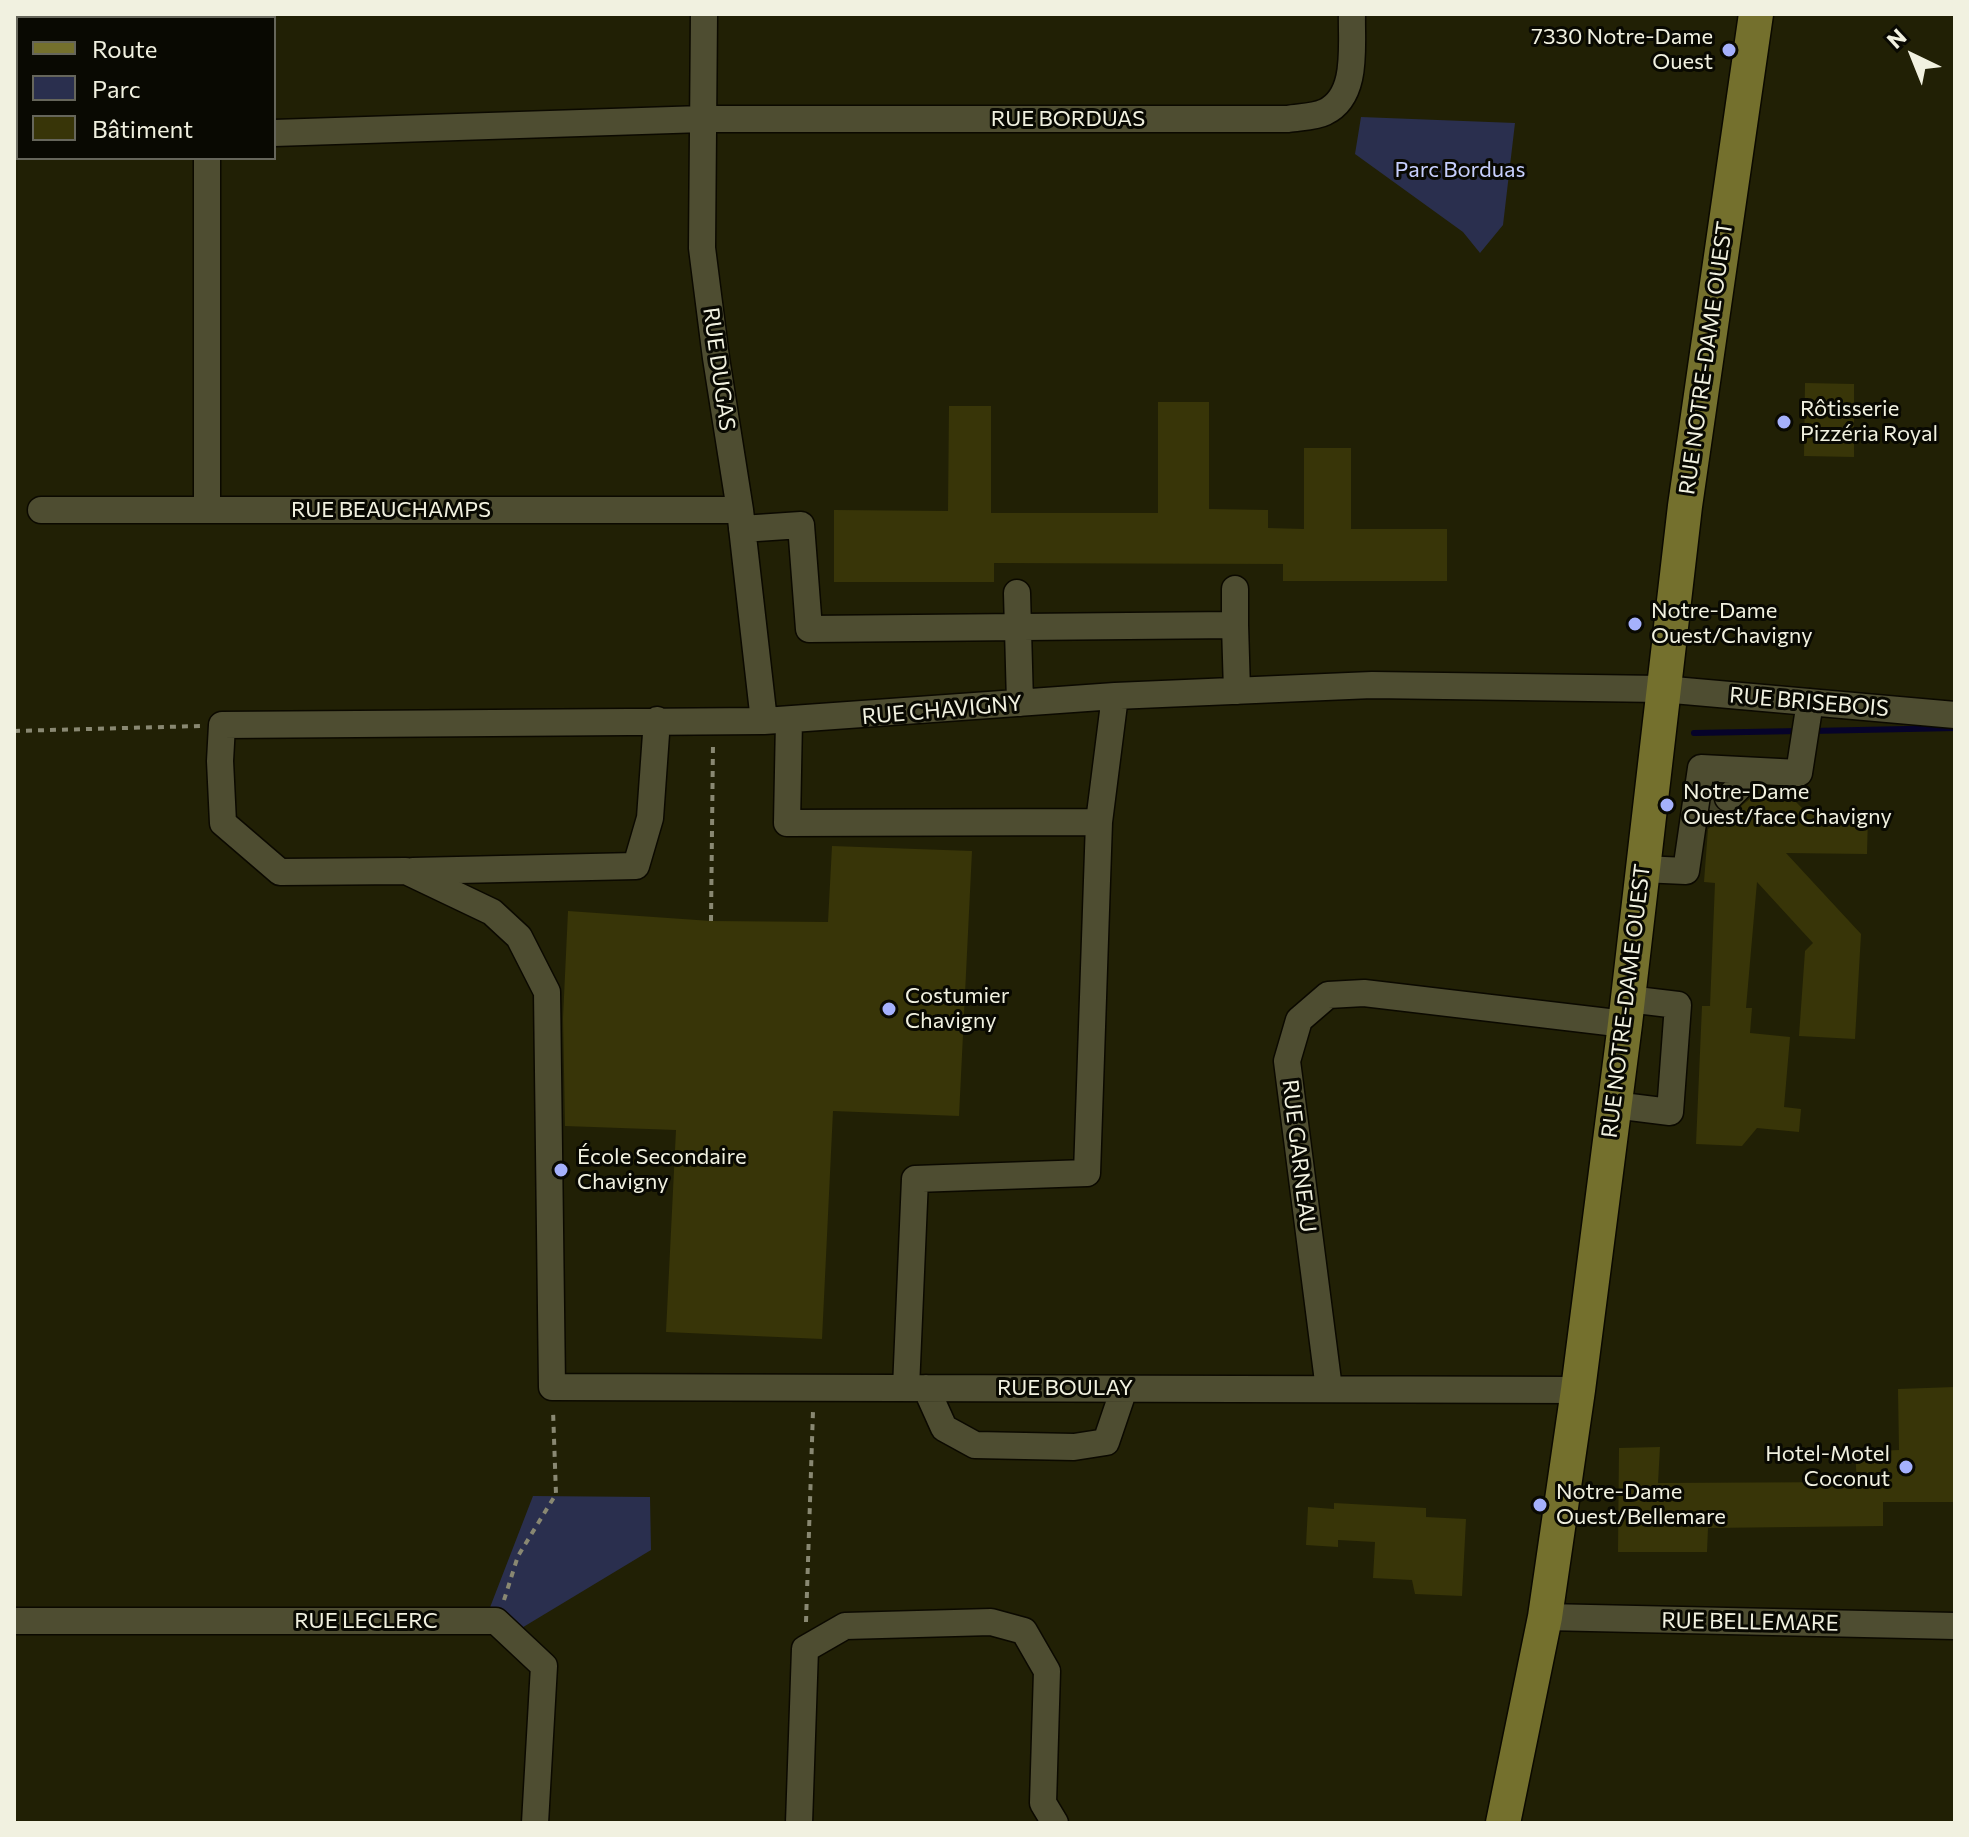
<!DOCTYPE html>
<meta charset="utf-8">
<style>
body{margin:0}
#map{position:relative;width:1969px;height:1837px;overflow:hidden;background:#212005;font-family:Commissioner,sans-serif}
canvas{display:block}
.frame{position:absolute;inset:0;border:16px solid #f1f1e0;pointer-events:none}
.legend{position:absolute;left:16px;top:16px;width:260px;height:144px;box-sizing:border-box;background:#090902;border:2px solid #66665b;margin:0;padding:10px 14px;list-style:none;font-size:24px;color:#f1f1e0}
.legend li{display:flex;align-items:center;gap:16px;height:40px}
.legend b{width:40px;border:2px solid #66665b}
.north{position:absolute;left:1873px;top:16px;width:80px;height:80px;-webkit-text-stroke:6px #090902;paint-order:stroke;rotate:317deg;font-size:22px;font-weight:700;line-height:32px;text-align:center;color:#f1f1e0}
.north::after{content:'';display:block;margin:auto;width:28px;height:36px;background:#f1f1e0;clip-path:polygon(50% 0,100% 100%,50% 72%,0 100%)}
</style>
<div id="map">
<canvas width="1969" height="1837"></canvas>
<div class="frame"></div>
<ul class="legend">
<li><b style="height:10px;background:#74702d"></b>Route</li>
<li><b style="height:22px;background:#2a2f4e"></b>Parc</li>
<li><b style="height:22px;background:#383508"></b>Bâtiment</li>
</ul>
<div class="north">N</div>
</div>
<script>
const g = document.querySelector('canvas').getContext('2d');
g.lineJoin = 'round';
function fill(path, color) { g.fillStyle = color; g.fill(path, 'evenodd'); }
function trace(path, color, width, dash) { g.strokeStyle = color; g.lineWidth = width; g.lineCap = dash ? 'butt' : 'round'; g.setLineDash(dash || []); g.stroke(path); }
function write(font, color, halo, rows, align = 'center') {
  g.font = font + ' Commissioner,sans-serif'; g.lineWidth = 6; g.setLineDash([]); g.textBaseline = 'middle'; g.strokeStyle = halo; g.fillStyle = color; for (const [text, x, y, turn = 0] of rows) {
    g.save(); g.translate(x, y); g.rotate((+turn || 0) * Math.PI / 180); g.textAlign = isNaN(turn) ? turn : align; if (halo) g.strokeText(text, 0, 0); g.fillText(text, 0, 0); g.restore();
  }
}
fill(new Path2D(`
 M 1361,117 L 1515,123 L 1503,225 L 1480,253 L 1463,232 L 1355,154 Z
 M 533,1496 L 650,1497 L 651,1550 L 520,1629 L 489,1610 Z`), '#2a2f4e');
trace(new Path2D(`
 M 1811,731 L 1955,728
 M 1694,733 L 1799,731`), '#06032a', 6);
fill(new Path2D(`
 M 1805,383 L 1854,384 L 1854,457 L 1804,456 Z
 M 1158,402 L 1209,402 L 1209,509 L 1268,510 L 1268,528 L 1304,529 L 1304,448 L 1351,448 L 1351,529 L 1447,529 L 1447,581 L 1283,581 L 1283,564 L 994,563 L 994,582 L 834,582 L 834,510 L 948,511 L 949,406 L 991,406 L 991,513 L 1158,513 Z
 M 1751,798 L 1795,801 L 1808,814 L 1868,815 L 1867,854 L 1786,853 L 1861,934 L 1855,1039 L 1799,1036 L 1805,951 L 1813,943 L 1757,882 L 1746,1008 L 1752,1008 L 1750,1033 L 1790,1037 L 1784,1107 L 1801,1109 L 1799,1132 L 1757,1128 L 1742,1146 L 1696,1144 L 1702,1006 L 1710,1006 L 1715,883 L 1704,882 L 1708,829 L 1716,822 L 1710,815 L 1712,800 L 1717,810 L 1731,814 Z
 M 832,846 L 972,851 L 959,1116 L 833,1111 L 822,1339 L 666,1332 L 676,1130 L 565,1126 L 563,1018 L 568,911 L 711,921 L 828,922 Z
 M 1955,1387 L 1955,1502 L 1883,1502 L 1883,1526 L 1708,1528 L 1707,1552 L 1618,1552 L 1619,1448 L 1660,1447 L 1658,1483 L 1857,1482 L 1855,1452 L 1899,1450 L 1898,1389 Z
 M 1334,1503 L 1426,1508 L 1426,1517 L 1466,1519 L 1462,1596 L 1415,1594 L 1412,1580 L 1373,1578 L 1375,1542 L 1338,1540 L 1338,1547 L 1306,1545 L 1308,1507 L 1334,1509 Z`), '#383508');
trace(new Path2D(`
 M 1708,813 L 1728,798`), '#403f26', 26, [26, 13]);
const minor = new Path2D(`
 M 704,14 L 702,248 L 716,358 L 740,510 L 764,721
 M 274,133 L 703,119 L 1288,119 C 1299,117 1315,117 1325,112 C 1359,96 1351,44 1352,14
 M 41,510 L 740,510
 M 207,510 L 207,158
 M 742,529 L 801,525 L 809,629 L 1235,625 L 1237,691
 M 1235,589 L 1235,625
 M 1017,593 L 1020,703
 M 789,720 L 787,823 L 1099,822
 M 1728,798 L 1755,771
 M 1642,869 L 1686,871 L 1701,768 L 1799,773 L 1810,702
 M 413,871 L 636,866 L 650,818 L 657,720
 M 1614,1105 L 1670,1112 L 1678,1005 L 1628,999
 M 906,1388 L 915,1179 L 1087,1173 L 1099,822 L 1115,696
 M 926,1388 L 944,1428 L 975,1445 L 1074,1447 L 1106,1442 L 1124,1389
 M 1329,1389 L 1287,1061 L 1299,1020 L 1328,995 L 1364,993 L 1625,1024
 M 1578,1390 L 552,1387 L 547,992 L 519,937 L 492,912 L 406,871 L 280,872 L 223,823 L 220,761 L 222,725 L 764,721 L 1115,696 L 1372,685 L 1662,689 L 1955,715
 M 1545,1617 L 1955,1626
 M 14,1621 L 496,1621 L 544,1666 L 535,1823
 M 799,1823 L 805,1649 L 845,1626 L 991,1622 L 1024,1631 L 1047,1671 L 1043,1803 L 1055,1823`);
const major = new Path2D(`
 M 1503,1823 L 1545,1617 L 1578,1390 L 1625,1024 L 1685,506 L 1756,14`);
trace(minor, '#0b0900', 29);
trace(major, '#0b0900', 37);
trace(new Path2D(`
 M 14,731 L 200,726
 M 711,921 L 713,743
 M 504,1600 L 518,1556 L 556,1494 L 553,1410
 M 806,1622 L 813,1411`), '#898872', 4, [6, 6]);
trace(minor, '#4e4d31', 26);
trace(major, '#74702d', 34);
for (const [x, y, r, color] of [
 [1729,50,8,"#a5b1fc"],
 [1784,422,8,"#a5b1fc"],
 [1635,624,8,"#a5b1fc"],
 [1667,805,8,"#a5b1fc"],
 [889,1009,8,"#a5b1fc"],
 [561,1170,8,"#a5b1fc"],
 [1906,1467,8,"#a5b1fc"],
 [1540,1505,8,"#a5b1fc"]
]) { const dot = new Path2D(); dot.arc(x, y, r, 0, 2 * Math.PI); g.fillStyle = color; g.fill(dot); trace(dot, '#090902', 3); }
write('22px', '#f1f1e0', '#090902', [
 ["7330 Notre-Dame",1713,37,"right"],
 ["Ouest",1713,62,"right"],
 ["Rôtisserie",1800,409],
 ["Pizzéria Royal",1800,434],
 ["Notre-Dame",1651,611],
 ["Ouest/Chavigny",1651,636],
 ["Notre-Dame",1683,792],
 ["Ouest/face Chavigny",1683,817],
 ["Costumier",905,996],
 ["Chavigny",905,1021],
 ["École Secondaire",577,1157],
 ["Chavigny",577,1182],
 ["Hotel-Motel",1890,1454,"right"],
 ["Coconut",1890,1479,"right"],
 ["Notre-Dame",1556,1492],
 ["Ouest/Bellemare",1556,1517]
], 'left');
write('22px', '#f1f1e0', '#090902', [
 ["RUE BORDUAS",1068,119],
 ["RUE NOTRE-DAME OUEST",1706,358,-82],
 ["RUE DUGAS",719,369,82],
 ["RUE BEAUCHAMPS",391,510],
 ["RUE BRISEBOIS",1809,702,5],
 ["RUE CHAVIGNY",942,710,-5],
 ["RUE NOTRE-DAME OUEST",1626,1001,-83],
 ["RUE GARNEAU",1299,1156,83],
 ["RUE BOULAY",1065,1388],
 ["RUE LECLERC",366,1621],
 ["RUE BELLEMARE",1750,1622,1]
]);
write('22px', '#c7cffd', '#090902', [
 ["Parc Borduas",1460,170]
]);
</script>
